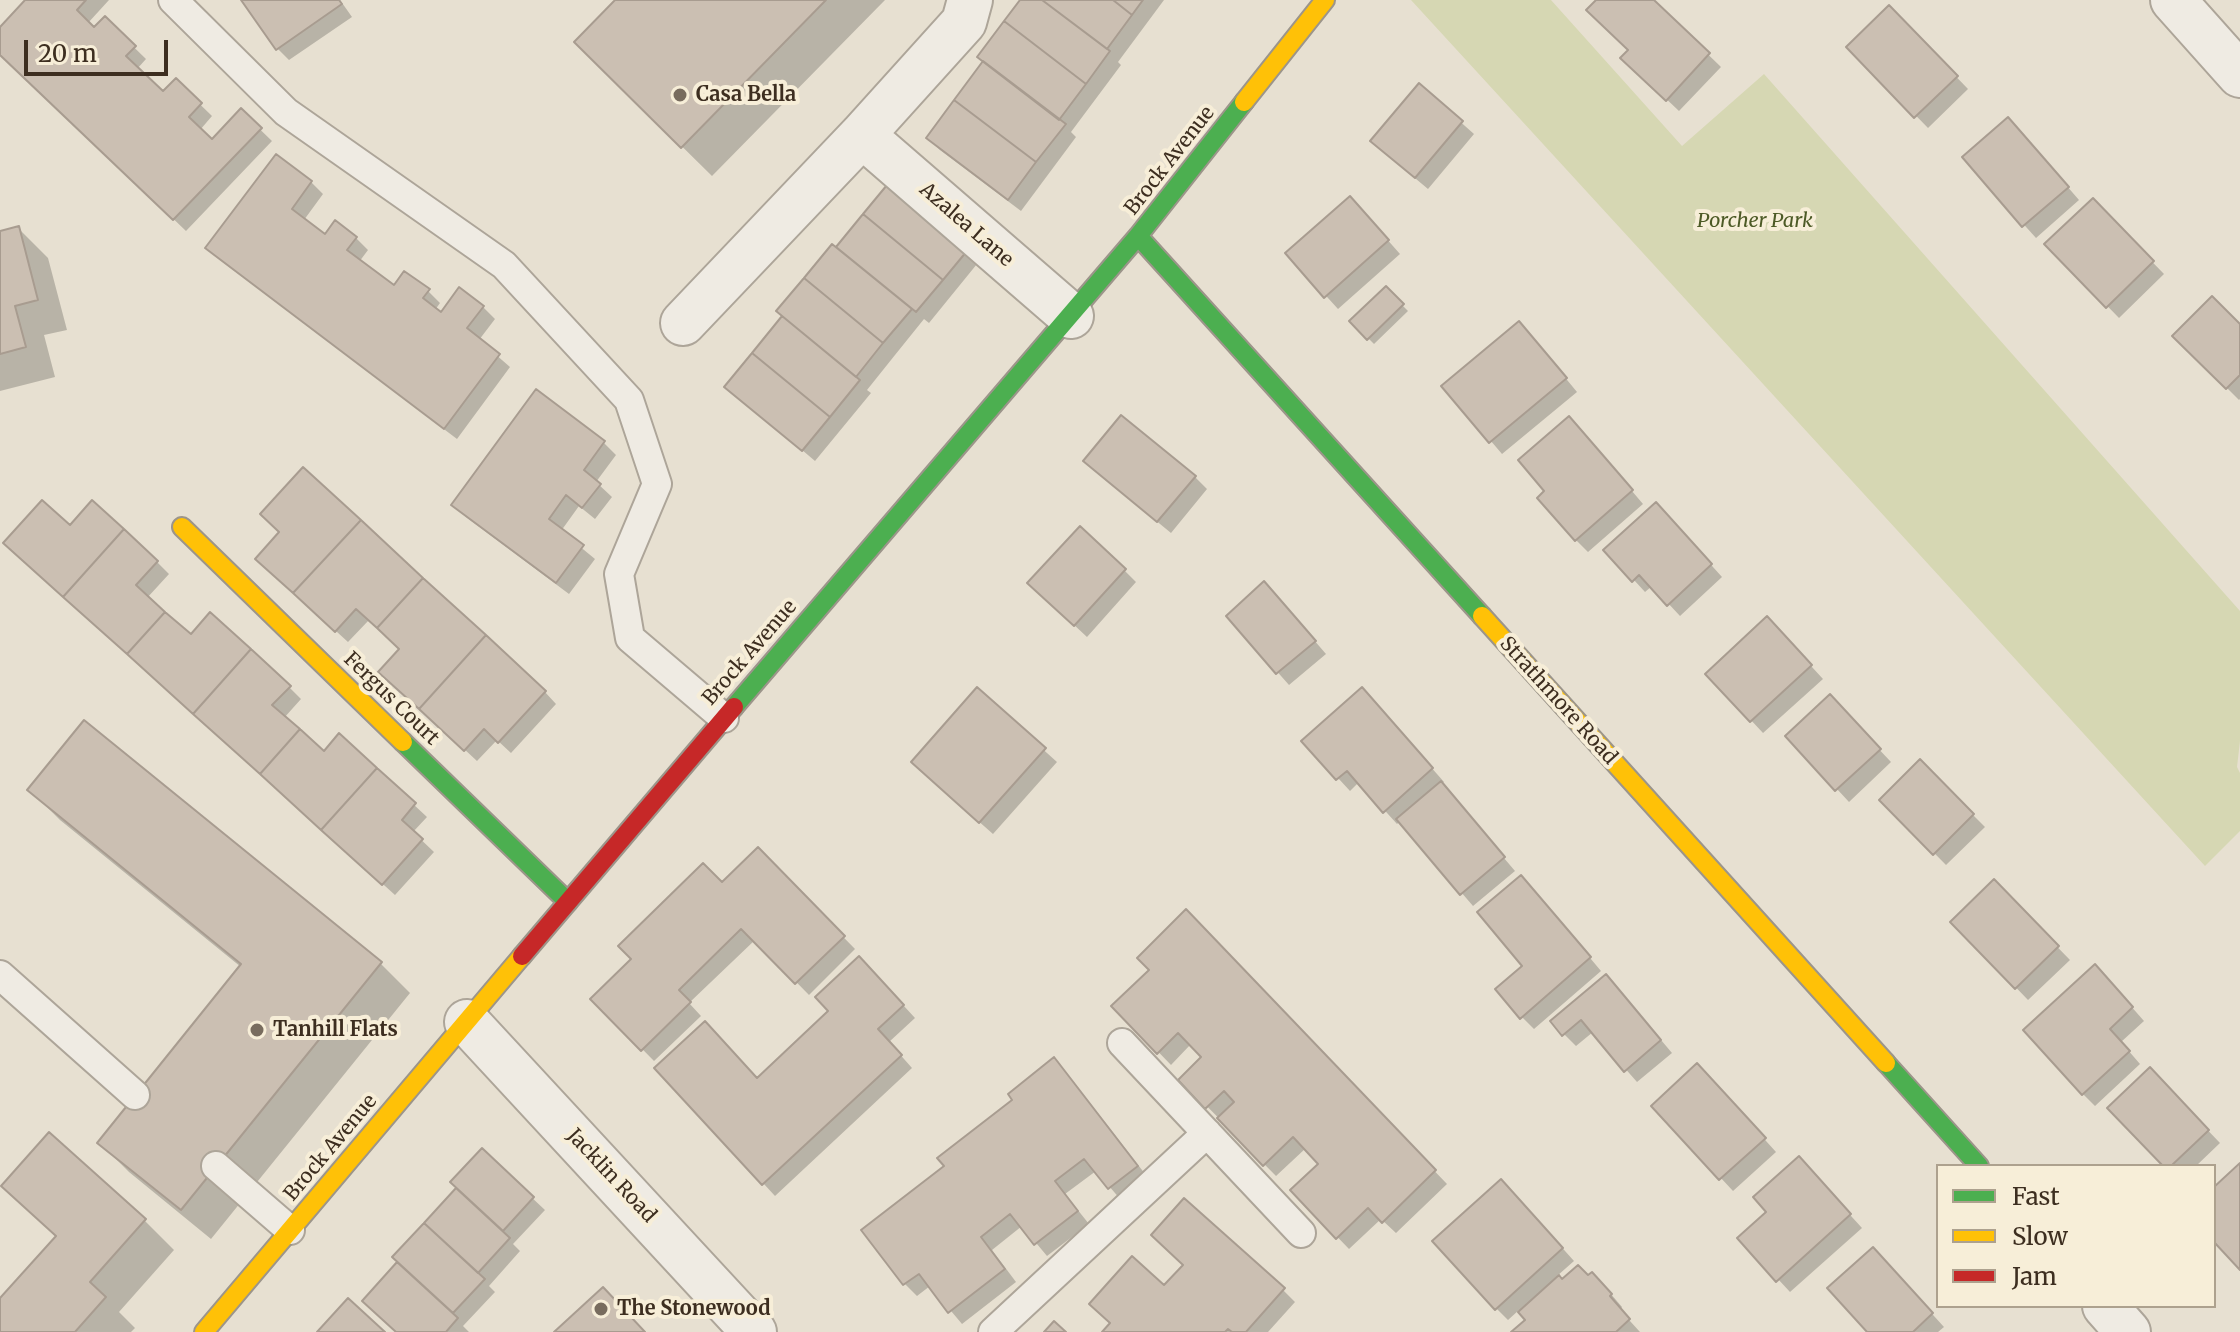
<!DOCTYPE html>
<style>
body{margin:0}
#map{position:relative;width:2240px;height:1332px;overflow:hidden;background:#e7e0d1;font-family:Merriweather,serif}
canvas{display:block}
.legend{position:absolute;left:1936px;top:1164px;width:280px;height:144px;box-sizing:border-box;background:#f7eed8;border:2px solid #ada18e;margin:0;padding:10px 14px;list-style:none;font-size:24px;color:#3d2e20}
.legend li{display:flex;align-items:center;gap:16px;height:40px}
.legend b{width:40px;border:2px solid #ada18e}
.scale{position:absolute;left:24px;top:40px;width:144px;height:36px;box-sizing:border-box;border:4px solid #3d2e20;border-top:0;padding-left:10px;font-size:24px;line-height:28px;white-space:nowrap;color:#3d2e20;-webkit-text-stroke:6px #f7eed8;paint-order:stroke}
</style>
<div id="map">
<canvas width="2240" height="1332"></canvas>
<ul class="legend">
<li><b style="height:10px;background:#4caf50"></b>Fast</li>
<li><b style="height:10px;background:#ffc107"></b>Slow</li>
<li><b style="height:10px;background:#c62828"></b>Jam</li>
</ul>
<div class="scale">20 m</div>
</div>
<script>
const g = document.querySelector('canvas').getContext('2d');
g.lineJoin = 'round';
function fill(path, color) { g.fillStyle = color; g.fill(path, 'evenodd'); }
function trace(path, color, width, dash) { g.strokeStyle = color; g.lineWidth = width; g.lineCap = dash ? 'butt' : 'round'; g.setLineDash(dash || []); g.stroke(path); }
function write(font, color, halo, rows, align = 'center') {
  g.font = font + ' Merriweather,serif'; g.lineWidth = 8; g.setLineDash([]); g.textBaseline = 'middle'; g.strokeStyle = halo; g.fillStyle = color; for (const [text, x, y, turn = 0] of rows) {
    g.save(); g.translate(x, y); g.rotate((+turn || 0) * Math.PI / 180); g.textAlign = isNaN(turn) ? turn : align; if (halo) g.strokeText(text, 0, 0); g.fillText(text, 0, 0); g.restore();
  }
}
fill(new Path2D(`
 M 1411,0 L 1551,0 L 1682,146 L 1764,74 L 2240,611 L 2240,741 L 2237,767 L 2240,773 L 2240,831 L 2205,866 Z`), '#d6d7b3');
fill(new Path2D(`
 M 28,0 L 109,0 L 88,23 L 94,29 L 105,19 L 146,59 L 137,69 L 163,94 L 176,81 L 212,116 L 200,130 L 212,142 L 241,111 L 272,141 L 186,231 L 0,53 L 0,30 Z
 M 244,0 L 340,0 L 352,17 L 289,60 L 277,48 Z
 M 618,0 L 885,0 L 712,176 L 576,42 Z
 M 1023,0 L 1164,0 L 1118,62 L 1121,65 L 1071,132 L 1076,137 L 1021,211 L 940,150 L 928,138 L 985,62 Z
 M 1599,0 L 1652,0 L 1721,67 L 1679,111 L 1623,58 L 1630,50 Z
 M 1889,7 L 1968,89 L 1928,128 L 1849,47 Z
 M 1420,86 L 1474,134 L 1428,189 L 1385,153 Z
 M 2020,132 L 2079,200 L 2036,238 L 1964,158 Z
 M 311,182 L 323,194 L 304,220 L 325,236 L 356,238 L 368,250 L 359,262 L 394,288 L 428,291 L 440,303 L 435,310 L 441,315 L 483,307 L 495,319 L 479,340 L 510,367 L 457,439 L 220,260 L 208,248 Z
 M 887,188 L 977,264 L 929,323 L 924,319 L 895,355 L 867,390 L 871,393 L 815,461 L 727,386 Z
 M 2093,201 L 2164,274 L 2119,318 L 2047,244 Z
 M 1362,211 L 1400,254 L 1338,309 L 1288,254 Z
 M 18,228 L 48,258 L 67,330 L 44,335 L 55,377 L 0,391 L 0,233 Z
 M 1386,289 L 1408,311 L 1374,344 L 1352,322 Z
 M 2240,327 L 2240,399 L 2239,400 L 2175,336 Z
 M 1530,335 L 1577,392 L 1502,454 L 1444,386 Z
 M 537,392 L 604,443 L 616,455 L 596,482 L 612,497 L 595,519 L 579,506 L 561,531 L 595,559 L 569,594 L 466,517 L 454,505 Z
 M 1581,431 L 1643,504 L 1588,552 L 1576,540 L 1547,491 Z
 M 1098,473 L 1195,477 L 1207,489 L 1171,533 Z
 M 1668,517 L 1722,577 L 1680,616 L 1652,586 L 1645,592 L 1634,580 Z
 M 70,528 L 157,562 L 169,574 L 147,598 L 191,637 L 289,687 L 301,699 L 284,718 L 324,754 L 340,736 L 427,817 L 413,832 L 434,852 L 395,895 L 18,555 Z
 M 1124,570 L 1136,582 L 1087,637 L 1042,595 Z
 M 270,571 L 545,692 L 556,704 L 511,753 L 497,740 L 477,761 L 393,683 L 402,650 L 369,620 L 348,642 Z
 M 1276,596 L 1326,654 L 1289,685 L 1228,616 Z
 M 1779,631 L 1823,679 L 1763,733 L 1708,674 Z
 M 977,690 L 1057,762 L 993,834 L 925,774 Z
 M 1374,702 L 1444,782 L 1441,784 L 1515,871 L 1473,906 L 1400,821 L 1397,824 L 1359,782 L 1350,791 L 1304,741 Z
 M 1841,709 L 1891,762 L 1849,802 L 1788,736 Z
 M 1920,762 L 1985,827 L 1946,865 L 1882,800 Z
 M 30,790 L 380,963 L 410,993 L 211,1239 L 129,1172 L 100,1143 L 241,967 L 60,820 Z
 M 758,850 L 855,949 L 809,995 L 755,940 L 689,1003 L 701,1016 L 654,1061 L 593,999 Z
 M 1994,882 L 2070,960 L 2028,1000 L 1953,922 Z
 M 1533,890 L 1601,971 L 1534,1029 L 1522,1017 Z
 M 1186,912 L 1447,1184 L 1396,1233 L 1381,1219 L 1349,1249 L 1293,1191 L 1321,1164 L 1306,1148 L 1276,1176 L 1181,1080 L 1204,1057 L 1191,1044 L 1171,1065 L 1114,1006 L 1152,970 Z
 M 871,970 L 915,1018 L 889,1042 L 912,1068 L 775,1196 L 657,1068 L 757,1080 Z
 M 2107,979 L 2144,1021 L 2121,1042 L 2140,1064 L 2095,1106 L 2083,1094 Z
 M 1618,989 L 1672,1053 L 1637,1082 L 1593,1032 L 1576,1046 L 1564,1034 Z
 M 1054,1060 L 1066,1072 L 1149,1179 L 1121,1200 L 1096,1171 L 1065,1194 L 1089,1224 L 1047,1256 L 1022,1226 L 992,1250 L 1016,1282 L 962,1324 L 930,1286 L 917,1296 L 905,1284 L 864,1230 L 946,1167 Z
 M 2150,1070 L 2220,1143 L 2196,1166 L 2165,1166 Z
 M 1709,1078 L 1776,1152 L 1733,1191 L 1654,1106 Z
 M 49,1135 L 145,1221 L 174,1250 L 119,1312 L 135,1328 L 131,1332 L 0,1332 L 0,1301 L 57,1238 L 3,1186 Z
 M 482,1151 L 545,1210 L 513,1244 L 520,1251 L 489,1286 L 495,1292 L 463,1326 L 469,1332 L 398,1332 L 365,1300 L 400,1262 L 395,1257 L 459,1188 Z
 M 1810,1171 L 1862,1228 L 1790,1292 L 1740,1238 Z
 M 1513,1193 L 1574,1261 L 1557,1276 L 1562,1281 L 1588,1278 L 1604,1286 L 1622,1307 L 1620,1310 L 1640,1332 L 1514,1332 L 1528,1320 L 1519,1310 L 1508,1320 L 1496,1308 Z
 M 1884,1261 L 1944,1327 L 1938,1332 L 1869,1332 Z
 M 1165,1288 L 1283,1290 L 1295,1302 L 1268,1332 L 1104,1332 Z`), '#0003');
const building = new Path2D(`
 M 25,0 L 86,0 L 77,10 L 94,27 L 105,16 L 136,46 L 126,56 L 163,91 L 176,78 L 202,103 L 189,117 L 212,139 L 241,108 L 262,128 L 173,220 L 0,55 L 0,27 Z
 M 241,0 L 339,0 L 342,4 L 276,50 Z
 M 615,0 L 826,0 L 681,148 L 574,42 Z
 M 1020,0 L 1042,0 L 1110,51 L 1086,84 L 1004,21 Z
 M 1042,0 L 1113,0 L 1132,15 L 1107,49 Z
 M 1113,0 L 1143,0 L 1132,15 Z
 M 1596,0 L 1654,0 L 1710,53 L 1666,101 L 1620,58 L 1628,50 L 1586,10 Z
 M 1889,5 L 1958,76 L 1914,118 L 1846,47 Z
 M 1004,21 L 1086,84 L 1059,120 L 977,57 Z
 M 983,61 L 1066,124 L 1036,162 L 954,100 Z
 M 1419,83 L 1463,121 L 1415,178 L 1370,141 Z
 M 954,100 L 1036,162 L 1008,200 L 926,138 Z
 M 2008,117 L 2069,187 L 2022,227 L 1962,157 Z
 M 276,154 L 312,181 L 292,209 L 325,234 L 335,220 L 357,237 L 347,250 L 394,285 L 404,271 L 430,289 L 423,298 L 441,312 L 459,287 L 484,306 L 467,328 L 500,354 L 444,429 L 205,248 Z
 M 887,185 L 967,251 L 943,280 L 863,214 Z
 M 1350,196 L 1389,240 L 1324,298 L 1285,253 Z
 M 2093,198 L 2154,261 L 2106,308 L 2044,244 Z
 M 863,214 L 943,280 L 916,312 L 836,247 Z
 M 19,226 L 38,300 L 15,306 L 26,347 L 0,354 L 0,231 Z
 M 832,244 L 912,309 L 883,343 L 804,278 Z
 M 804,278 L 883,343 L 856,377 L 776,311 Z
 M 1386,286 L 1404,304 L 1367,340 L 1349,321 Z
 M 2212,296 L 2240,324 L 2240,375 L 2226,389 L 2172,336 Z
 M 782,316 L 860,380 L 830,417 L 752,353 Z
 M 1519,321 L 1567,378 L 1489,443 L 1441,386 Z
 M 752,353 L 830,417 L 802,451 L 724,387 Z
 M 536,389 L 605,441 L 584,470 L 601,484 L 582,508 L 566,495 L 549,519 L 584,545 L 556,583 L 451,505 Z
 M 1121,415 L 1196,476 L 1157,522 L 1083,461 Z
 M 1569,416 L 1633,490 L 1575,541 L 1537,498 L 1544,491 L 1518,460 Z
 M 303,467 L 361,520 L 293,593 L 255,559 L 279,532 L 260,514 Z
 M 42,500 L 70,525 L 92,500 L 124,529 L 63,597 L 3,543 Z
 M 1656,502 L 1712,564 L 1667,606 L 1639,575 L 1632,582 L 1603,550 Z
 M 361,520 L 423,578 L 377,628 L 356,609 L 335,632 L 293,593 Z
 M 1080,526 L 1126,569 L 1074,626 L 1027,583 Z
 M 124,529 L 158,561 L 136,585 L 165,612 L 127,654 L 63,597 Z
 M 423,578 L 486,635 L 419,709 L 378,672 L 399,649 L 377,628 Z
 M 1264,581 L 1316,641 L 1276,674 L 1226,616 Z
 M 165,612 L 191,634 L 210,612 L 251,649 L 193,714 L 127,654 Z
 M 1767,616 L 1812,665 L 1750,722 L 1705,674 Z
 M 486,635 L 546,691 L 498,743 L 484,729 L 464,751 L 419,709 Z
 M 251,649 L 291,686 L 272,705 L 300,729 L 260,774 L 193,714 Z
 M 977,687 L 1046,748 L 979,823 L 911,762 Z
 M 1362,687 L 1433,768 L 1383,813 L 1347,771 L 1336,780 L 1301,741 Z
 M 1830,694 L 1881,749 L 1835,791 L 1785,736 Z
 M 84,720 L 382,962 L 181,1210 L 97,1143 L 241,964 L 27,790 Z
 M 300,729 L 324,751 L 339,733 L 377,768 L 321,830 L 260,774 Z
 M 1920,759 L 1974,814 L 1933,855 L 1879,800 Z
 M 377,768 L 416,803 L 402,820 L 423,839 L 382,885 L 321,830 Z
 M 1441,781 L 1505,857 L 1460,895 L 1396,819 Z
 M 758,847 L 845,936 L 795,984 L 741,929 L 679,990 L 691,1002 L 641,1051 L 590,999 L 631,959 L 618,946 L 703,863 L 722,882 Z
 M 1521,875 L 1591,957 L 1520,1019 L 1495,989 L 1522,966 L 1477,912 Z
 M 1994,879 L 2059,946 L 2015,989 L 1950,922 Z
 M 1186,909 L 1436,1170 L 1382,1223 L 1368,1208 L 1336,1239 L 1290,1190 L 1318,1164 L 1293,1137 L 1263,1166 L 1217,1118 L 1234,1102 L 1224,1091 L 1205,1109 L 1178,1080 L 1201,1057 L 1178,1033 L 1157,1054 L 1111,1006 L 1149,970 L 1137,958 Z
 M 859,956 L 904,1005 L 878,1029 L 902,1055 L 762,1185 L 654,1068 L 705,1021 L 757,1078 L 828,1011 L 815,997 Z
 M 2095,964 L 2133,1007 L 2110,1029 L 2130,1051 L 2082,1095 L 2023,1030 Z
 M 1606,974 L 1661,1040 L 1624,1072 L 1581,1020 L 1562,1036 L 1550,1021 Z
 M 1054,1057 L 1138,1166 L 1108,1189 L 1084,1159 L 1055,1181 L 1078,1211 L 1034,1245 L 1010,1214 L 981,1237 L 1005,1269 L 948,1313 L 919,1274 L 903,1285 L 861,1230 L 944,1166 L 937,1158 L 1012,1100 L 1008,1094 Z
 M 1697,1063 L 1766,1138 L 1719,1180 L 1651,1106 Z
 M 2150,1067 L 2209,1130 L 2171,1166 L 2163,1166 L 2107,1108 Z
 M 49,1132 L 146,1219 L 90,1282 L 106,1297 L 75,1332 L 0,1332 L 0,1298 L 56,1236 L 1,1186 Z
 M 482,1148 L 534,1197 L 503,1231 L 450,1182 Z
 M 1799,1156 L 1851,1214 L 1776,1282 L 1737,1238 L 1766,1212 L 1753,1197 Z
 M 2240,1163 L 2240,1270 L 2214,1242 L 2214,1187 Z
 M 1501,1179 L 1563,1248 L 1495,1310 L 1432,1241 Z
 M 456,1188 L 510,1238 L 478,1273 L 424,1223 Z
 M 1184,1198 L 1285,1288 L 1246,1332 L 1232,1332 L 1228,1329 L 1225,1332 L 1102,1332 L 1110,1323 L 1089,1304 L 1132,1256 L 1164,1285 L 1183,1265 L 1151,1235 Z
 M 424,1223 L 485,1279 L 453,1313 L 392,1257 Z
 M 1873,1247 L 1933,1313 L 1913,1332 L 1867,1332 L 1827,1288 Z
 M 397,1262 L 458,1318 L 446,1332 L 396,1332 L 362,1301 Z
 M 1578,1265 L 1588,1275 L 1592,1272 L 1612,1294 L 1610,1296 L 1630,1319 L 1616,1332 L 1511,1332 L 1525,1320 L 1518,1312 L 1559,1275 L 1562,1279 Z
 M 603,1287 L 645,1332 L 554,1332 Z
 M 348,1298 L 385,1332 L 317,1332 Z
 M 1054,1321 L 1066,1332 L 1044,1332 Z`);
fill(building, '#cbbfb2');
trace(building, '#a89c90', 2);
const lane = new Path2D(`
 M 173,0 L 286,112 L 504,265 L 629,400 L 657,484 L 619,574 L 630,638 L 724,718
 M 0,975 L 135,1095
 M 1122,1043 L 1301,1233
 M 216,1166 L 290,1230
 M 993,1332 L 1207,1133`);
const street = new Path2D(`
 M 2173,0 L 2240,75
 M 862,135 L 1071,316
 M 683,323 L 862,135 L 964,22 L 970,0
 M 467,1022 L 754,1332
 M 2105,1306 L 2128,1332`);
const fast = new Path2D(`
 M 1138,236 L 1482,616
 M 734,707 L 1138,236 L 1244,102
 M 403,742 L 568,902
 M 1886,1063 L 1979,1166`);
const slow = new Path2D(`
 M 1244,102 L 1325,0
 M 182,527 L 403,742
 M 1482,616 L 1886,1063
 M 204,1332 L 522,956`);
const jam = new Path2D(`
 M 522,956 L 734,707`);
trace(lane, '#ada599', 32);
trace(street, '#ada599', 48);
trace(fast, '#9c958a', 22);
trace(slow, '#9c958a', 22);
trace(jam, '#9c958a', 22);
trace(lane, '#efebe3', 28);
trace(street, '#efebe3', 44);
trace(fast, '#4caf50', 18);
trace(slow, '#ffc107', 18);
trace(jam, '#c62828', 18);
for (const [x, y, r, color] of [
 [680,95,8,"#786c5e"],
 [257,1030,8,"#786c5e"],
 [601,1309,8,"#786c5e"]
]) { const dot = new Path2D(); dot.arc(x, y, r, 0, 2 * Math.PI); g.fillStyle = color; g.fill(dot); trace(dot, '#f7eed8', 3); }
write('bold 20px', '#3d2e20', '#f7eed8', [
 ["Casa Bella",696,95],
 ["Tanhill Flats",273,1030],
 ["The Stonewood",617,1309]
], 'left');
write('20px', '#3d2e20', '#f7eed8', [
 ["Brock Avenue",1170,161,-52],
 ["Azalea Lane",966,225,41],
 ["Brock Avenue",750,653,-49],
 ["Fergus Court",391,699,44],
 ["Strathmore Road",1558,701,48],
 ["Brock Avenue",331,1148,-50],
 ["Jacklin Road",611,1176,47]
]);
write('italic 20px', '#4d5a26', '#f7eed8', [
 ["Porcher Park",1755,221]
]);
</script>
